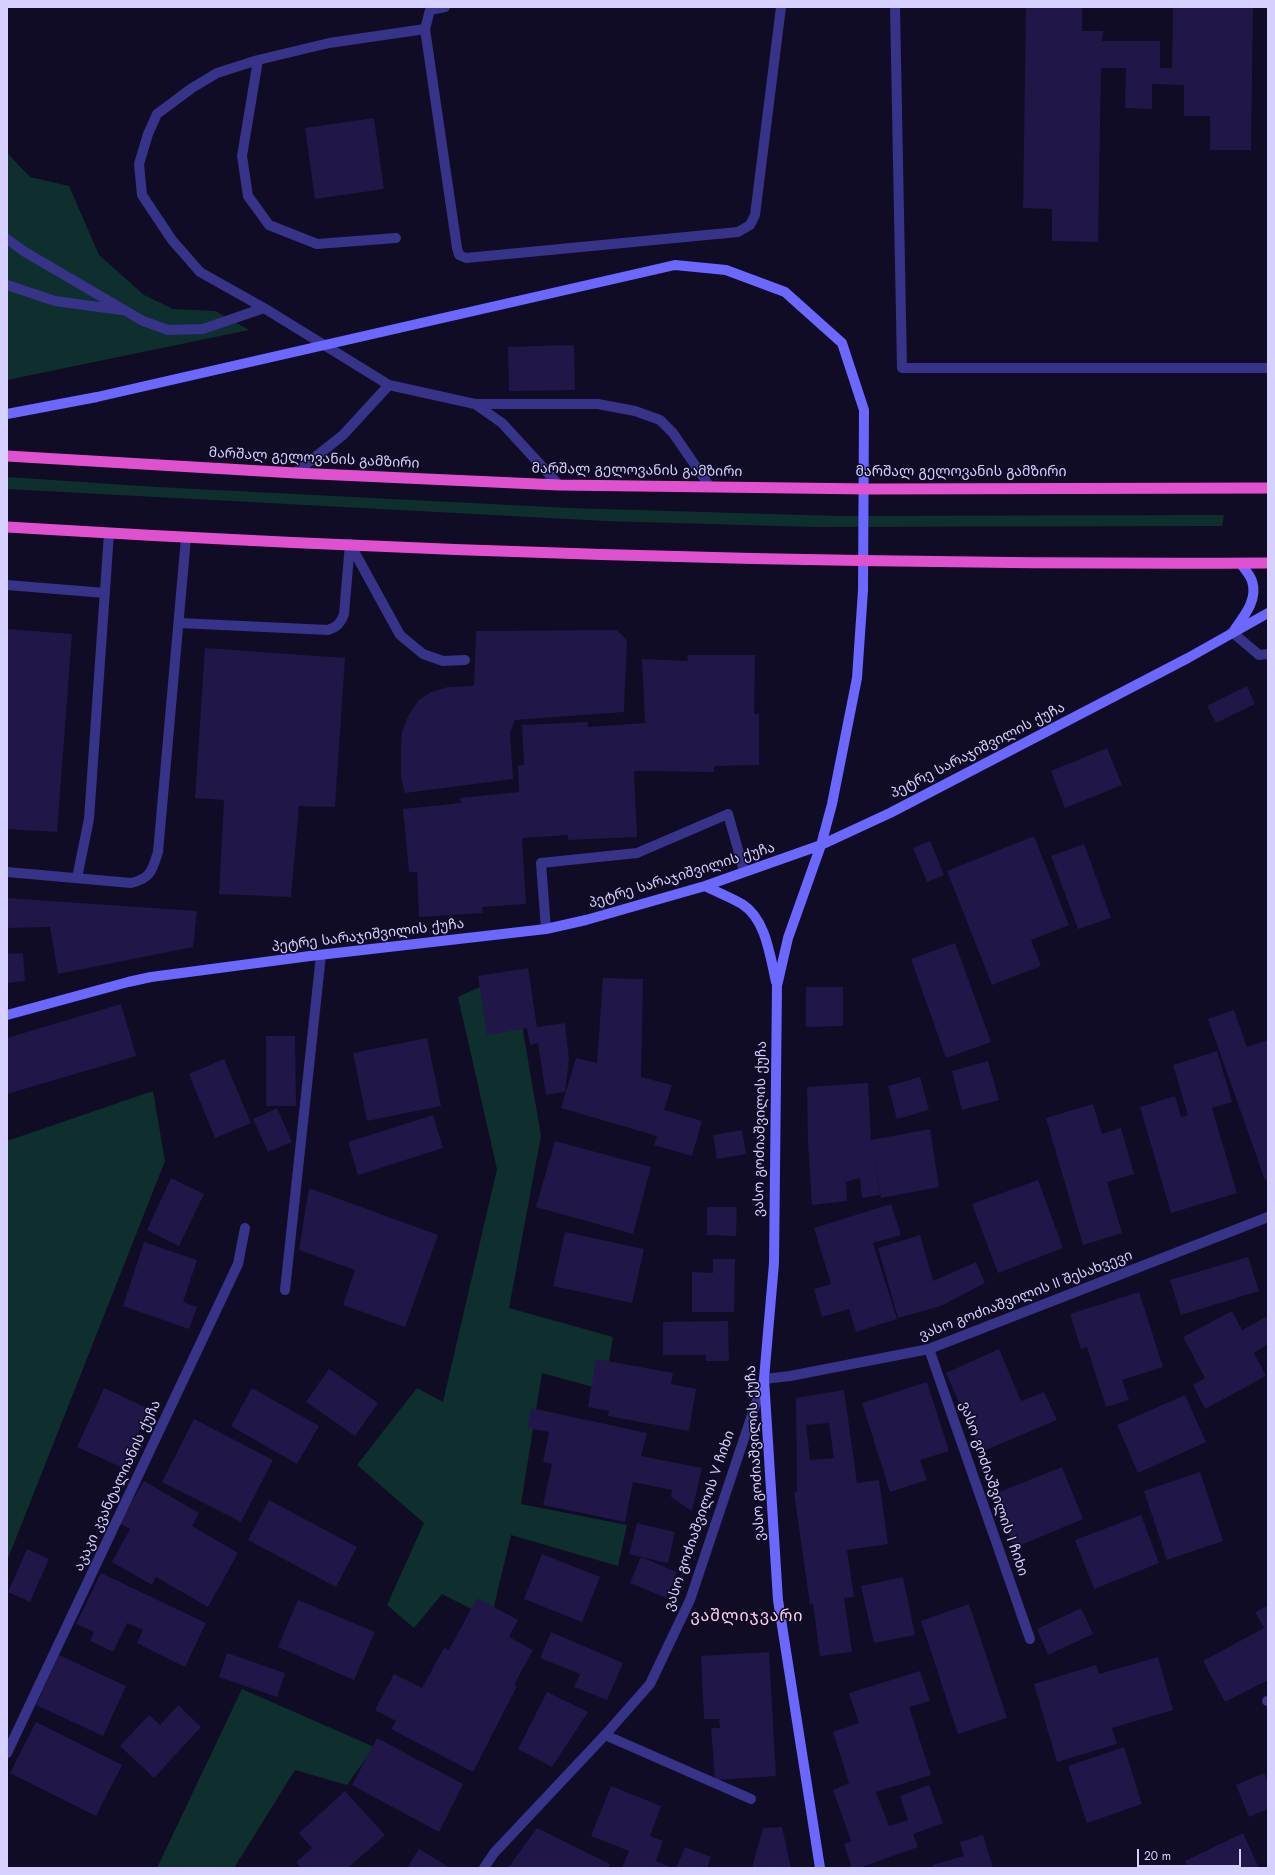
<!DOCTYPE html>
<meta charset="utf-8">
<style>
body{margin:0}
#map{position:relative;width:1275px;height:1875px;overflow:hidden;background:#100c25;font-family:Jost,sans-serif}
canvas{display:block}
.frame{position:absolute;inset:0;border:8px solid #d5d0ff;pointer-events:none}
.scale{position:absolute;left:1137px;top:1849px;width:104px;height:18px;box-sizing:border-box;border:2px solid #d5d0ff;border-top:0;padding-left:5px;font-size:12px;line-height:14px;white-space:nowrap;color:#d5d0ff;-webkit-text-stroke:3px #100c25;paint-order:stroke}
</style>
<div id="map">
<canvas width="1275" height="1875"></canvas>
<div class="frame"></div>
<div class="scale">20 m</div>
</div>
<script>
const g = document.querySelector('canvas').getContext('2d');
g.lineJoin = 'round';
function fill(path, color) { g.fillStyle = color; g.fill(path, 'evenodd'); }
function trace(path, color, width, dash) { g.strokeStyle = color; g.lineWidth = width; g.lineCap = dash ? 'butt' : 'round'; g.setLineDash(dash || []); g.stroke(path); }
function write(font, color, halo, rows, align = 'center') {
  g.font = font + ' Jost,"Noto Sans Georgian",sans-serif'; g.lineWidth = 3; g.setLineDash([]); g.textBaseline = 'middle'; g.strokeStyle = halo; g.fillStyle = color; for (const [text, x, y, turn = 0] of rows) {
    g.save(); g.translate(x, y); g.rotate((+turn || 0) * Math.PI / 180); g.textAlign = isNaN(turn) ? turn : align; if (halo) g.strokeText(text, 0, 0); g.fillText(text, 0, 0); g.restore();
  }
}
fill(new Path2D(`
 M 7,153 L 30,177 L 69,186 L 99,255 L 144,295 L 173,309 L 215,311 L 249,330 L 7,380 Z
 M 7,477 L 157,487 L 569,508 L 838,516 L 1224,515 L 1222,526 L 815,527 L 605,521 L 7,489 Z
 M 513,972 L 541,1136 L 509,1308 L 613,1337 L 604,1390 L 542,1373 L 521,1504 L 627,1525 L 618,1566 L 511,1535 L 491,1619 L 442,1594 L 414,1628 L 387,1605 L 424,1523 L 357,1465 L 417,1388 L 443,1402 L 497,1169 L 458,997 Z
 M 153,1091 L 165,1161 L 7,1561 L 7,1141 Z
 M 242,1689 L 374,1747 L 347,1785 L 295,1770 L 234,1868 L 157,1868 Z`), '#0f2f2e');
fill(new Path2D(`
 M 1026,7 L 1082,7 L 1082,31 L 1103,31 L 1102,41 L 1160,41 L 1160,68 L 1172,68 L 1173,7 L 1253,7 L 1251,150 L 1210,150 L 1210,116 L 1184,116 L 1184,85 L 1152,84 L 1152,109 L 1125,108 L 1126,68 L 1101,68 L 1098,242 L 1052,241 L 1052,209 L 1023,208 Z
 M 374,118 L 384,189 L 315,199 L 305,128 Z
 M 574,345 L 575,390 L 509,391 L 508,347 Z
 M 7,629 L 72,634 L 57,832 L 7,829 Z
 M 617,630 L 627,640 L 624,712 L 515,720 L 510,733 L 513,779 L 405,793 L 401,777 L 401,749 L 402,732 L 409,714 L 419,700 L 431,692 L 448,687 L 474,686 L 476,631 Z
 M 205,648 L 345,658 L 335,807 L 299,806 L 291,897 L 219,894 L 224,800 L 195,798 Z
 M 687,655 L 755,655 L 754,714 L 759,714 L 759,765 L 714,766 L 714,772 L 634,771 L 637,837 L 568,840 L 568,835 L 522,838 L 526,904 L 482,907 L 483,913 L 419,917 L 417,872 L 409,872 L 403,809 L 461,803 L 460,798 L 519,792 L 518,765 L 524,765 L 522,725 L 588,722 L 588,727 L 645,723 L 642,659 L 688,661 Z
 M 1247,686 L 1255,704 L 1216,723 L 1207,706 Z
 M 1107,748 L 1122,785 L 1065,808 L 1051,771 Z
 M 1034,836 L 1069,925 L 1031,940 L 1041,966 L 992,985 L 947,871 Z
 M 930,841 L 944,875 L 927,882 L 913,848 Z
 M 1084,844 L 1111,918 L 1078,929 L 1051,856 Z
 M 7,898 L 197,911 L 193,947 L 58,974 L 50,927 L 7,928 Z
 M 955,943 L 991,1042 L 946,1058 L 911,959 Z
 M 23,953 L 25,981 L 7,983 L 7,954 Z
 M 528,968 L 537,1027 L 565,1023 L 569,1060 L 565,1092 L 546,1095 L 538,1043 L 530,1045 L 527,1028 L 487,1035 L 478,976 Z
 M 603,978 L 643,979 L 641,1077 L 672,1085 L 664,1110 L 702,1121 L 692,1156 L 654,1145 L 657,1136 L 561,1108 L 576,1058 L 597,1063 Z
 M 806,987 L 843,987 L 843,1026 L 806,1027 Z
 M 121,1004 L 136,1056 L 7,1094 L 7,1038 Z
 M 1234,1010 L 1247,1047 L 1268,1040 L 1268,1179 L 1265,1180 L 1208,1019 Z
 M 266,1036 L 295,1036 L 296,1106 L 266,1106 Z
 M 427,1038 L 441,1106 L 367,1121 L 353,1053 Z
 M 1217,1051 L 1232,1102 L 1212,1108 L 1237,1193 L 1171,1213 L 1140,1107 L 1175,1096 L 1181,1117 L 1188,1115 L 1173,1065 Z
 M 224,1059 L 251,1123 L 215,1138 L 189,1074 Z
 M 988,1061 L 999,1100 L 962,1110 L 952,1071 Z
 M 920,1077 L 929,1110 L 897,1119 L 888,1086 Z
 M 868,1083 L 871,1140 L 930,1129 L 939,1187 L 881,1198 L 872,1145 L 880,1195 L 862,1198 L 860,1178 L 846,1182 L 847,1201 L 812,1205 L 808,1144 L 807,1087 Z
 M 1093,1104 L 1102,1134 L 1121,1128 L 1134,1174 L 1107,1182 L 1122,1233 L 1083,1245 L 1046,1118 Z
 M 277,1108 L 292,1142 L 268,1152 L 253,1119 Z
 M 433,1115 L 443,1148 L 358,1175 L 348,1142 Z
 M 742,1130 L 746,1154 L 717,1159 L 713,1135 Z
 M 555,1141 L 651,1167 L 633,1234 L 536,1207 Z
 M 171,1178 L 204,1194 L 179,1246 L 147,1230 Z
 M 1038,1180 L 1063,1248 L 998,1273 L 972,1204 Z
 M 309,1188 L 438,1235 L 405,1327 L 343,1305 L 355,1270 L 299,1250 Z
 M 891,1204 L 901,1235 L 873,1243 L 897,1319 L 856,1332 L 849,1309 L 822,1317 L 814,1289 L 831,1284 L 814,1228 Z
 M 707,1207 L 737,1207 L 736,1236 L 707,1235 Z
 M 565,1232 L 644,1249 L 632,1303 L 553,1286 Z
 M 920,1235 L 933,1281 L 976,1262 L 985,1283 L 941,1306 L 898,1318 L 878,1248 Z
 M 144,1242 L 197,1260 L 183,1302 L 197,1307 L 189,1329 L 123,1306 Z
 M 1248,1257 L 1259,1291 L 1181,1315 L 1170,1280 Z
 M 713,1259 L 735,1259 L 734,1312 L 692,1312 L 692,1272 L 713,1273 Z
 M 1139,1292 L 1163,1367 L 1122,1380 L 1129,1400 L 1106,1407 L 1087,1347 L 1081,1349 L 1070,1314 Z
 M 1232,1311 L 1242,1330 L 1268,1316 L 1268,1344 L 1254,1353 L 1266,1376 L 1205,1409 L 1193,1385 L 1205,1378 L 1183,1337 Z
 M 728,1321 L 729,1361 L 706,1361 L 706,1355 L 663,1355 L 663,1322 Z
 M 999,1349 L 1021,1401 L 1044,1392 L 1057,1420 L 981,1452 L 946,1373 Z
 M 596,1359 L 673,1373 L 671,1384 L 696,1389 L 689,1431 L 608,1416 L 609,1411 L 588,1407 Z
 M 329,1369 L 378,1403 L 355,1436 L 306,1402 Z
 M 927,1382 L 949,1451 L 920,1460 L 927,1480 L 890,1492 L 862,1403 Z
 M 104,1388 L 149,1409 L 123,1468 L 77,1447 Z
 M 252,1388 L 319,1426 L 297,1464 L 231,1426 Z
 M 844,1390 L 857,1483 L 879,1480 L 888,1544 L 847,1550 L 854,1597 L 844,1598 L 852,1652 L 820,1656 L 813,1603 L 810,1604 L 794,1493 L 797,1492 L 796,1398 ZM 829,1423 L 834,1458 L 810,1460 L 806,1425 Z
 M 1185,1395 L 1206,1442 L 1138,1473 L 1117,1425 Z
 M 531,1408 L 647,1433 L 641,1456 L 702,1468 L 692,1511 L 671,1497 L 672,1490 L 633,1482 L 625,1522 L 543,1505 L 552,1464 L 543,1462 L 549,1432 L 527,1428 Z
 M 194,1419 L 273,1460 L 241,1522 L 162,1482 Z
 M 1062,1467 L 1083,1519 L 1014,1548 L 992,1495 Z
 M 1200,1472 L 1223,1541 L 1167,1560 L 1144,1491 Z
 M 144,1481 L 199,1513 L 192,1526 L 238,1553 L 208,1607 L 156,1577 L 152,1585 L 112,1562 L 130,1529 L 119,1523 Z
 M 269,1500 L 357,1547 L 336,1587 L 248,1540 Z
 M 1141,1515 L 1159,1563 L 1094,1589 L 1075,1540 Z
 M 637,1523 L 675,1532 L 668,1563 L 641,1557 L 677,1572 L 666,1598 L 630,1583 L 641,1557 L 629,1554 Z
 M 27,1549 L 49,1559 L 30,1602 L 8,1592 Z
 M 542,1554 L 600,1577 L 582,1622 L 524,1599 Z
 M 101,1573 L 206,1623 L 185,1667 L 137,1643 L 143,1630 L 127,1623 L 113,1652 L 90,1641 L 94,1632 L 76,1624 Z
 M 903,1577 L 915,1635 L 874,1643 L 861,1586 Z
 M 477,1598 L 518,1620 L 509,1637 L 533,1650 L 514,1685 L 517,1686 L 473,1772 L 391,1729 L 396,1721 L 375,1710 L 394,1674 L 422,1688 L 444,1648 L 449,1650 Z
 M 298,1600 L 375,1632 L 354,1680 L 278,1647 Z
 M 969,1604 L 1007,1718 L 958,1734 L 921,1621 Z
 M 1268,1606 L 1268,1680 L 1225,1702 L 1203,1661 L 1264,1628 L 1255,1612 Z
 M 1081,1608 L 1093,1634 L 1048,1655 L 1037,1629 Z
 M 551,1632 L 623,1663 L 607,1700 L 574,1687 L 580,1674 L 540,1658 Z
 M 769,1652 L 776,1776 L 715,1780 L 711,1728 L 720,1728 L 719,1719 L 704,1719 L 701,1656 Z
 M 227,1653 L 285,1673 L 277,1697 L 219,1677 Z
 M 59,1655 L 126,1686 L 103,1736 L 36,1705 Z
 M 1158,1657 L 1173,1710 L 1112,1728 L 1117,1744 L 1057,1762 L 1034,1684 L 1096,1665 L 1099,1674 Z
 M 920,1671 L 930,1701 L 909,1707 L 931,1775 L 876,1792 L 889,1826 L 908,1820 L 900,1796 L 929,1785 L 943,1823 L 913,1834 L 918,1847 L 859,1868 L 852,1868 L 844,1844 L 851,1841 L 833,1790 L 849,1783 L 833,1732 L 859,1723 L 849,1693 Z
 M 547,1692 L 588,1712 L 552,1767 L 518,1749 Z
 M 178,1705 L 201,1727 L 154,1778 L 120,1746 L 149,1715 L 160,1725 Z
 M 36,1722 L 122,1765 L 96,1816 L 10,1773 Z
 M 377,1738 L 463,1784 L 439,1832 L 352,1785 Z
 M 1124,1747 L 1142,1804 L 1087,1823 L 1068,1766 Z
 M 1264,1773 L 1268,1782 L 1268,1809 L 1249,1817 L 1236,1785 Z
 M 611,1786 L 661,1806 L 650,1836 L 663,1841 L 656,1861 L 673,1868 L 622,1868 L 629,1851 L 591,1836 Z
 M 345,1791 L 385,1835 L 348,1868 L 301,1868 L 296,1862 L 312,1848 L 299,1833 Z
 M 782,1827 L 791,1868 L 752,1868 L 763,1828 Z
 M 537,1828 L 610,1864 L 608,1868 L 508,1868 Z
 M 1243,1833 L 1259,1868 L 1188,1868 L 1185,1861 Z
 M 983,1835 L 993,1868 L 933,1868 L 932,1865 L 964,1856 L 960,1842 Z
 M 685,1847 L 711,1857 L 707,1868 L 676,1868 Z
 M 419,1849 L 450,1868 L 407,1868 Z`), '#201648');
trace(new Path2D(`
 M 445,7 L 430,10 L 425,29 L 457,248 L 459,255 L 466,258 L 738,232 L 750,225 L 755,215 L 781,7
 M 895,7 L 902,368 L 1268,368
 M 258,60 L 242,156 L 248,196 L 269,225 L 317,244 L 396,238
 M 7,239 L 25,252 L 143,321 L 168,330 L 203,329 L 264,308
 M 7,285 L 55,301 L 121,310
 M 389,385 L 264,308 L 200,272 L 172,240 L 142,195 L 139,164 L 148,134 L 157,114 L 192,88 L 217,73 L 258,60 L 329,43 L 425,29
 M 475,404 L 598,404 L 635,411 L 660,420 L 673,433 L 710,487
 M 295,473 L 343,435 L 389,385 L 475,404 L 502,423 L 559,485
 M 350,544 L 400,635 L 423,654 L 443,661 L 465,660
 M 7,585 L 105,593
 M 179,623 L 328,630 C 337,627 341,623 344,614 L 350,544
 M 1232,632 L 1259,655 L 1268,654
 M 7,872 L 131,883 C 151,878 152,871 158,852 L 186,538
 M 77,878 L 89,819 L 109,533
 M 546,929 L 541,863 L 637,853 L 728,814 L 744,871
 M 285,1290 L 321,955
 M 929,1349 L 1030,1639
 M 1267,1701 L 1268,1701
 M 605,1735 L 751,1799`), '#363388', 10);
trace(new Path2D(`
 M 7,1753 L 238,1264 L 245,1228
 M 484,1868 L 494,1853 L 605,1735 L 650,1684 L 690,1600 L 764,1379 L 790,1376 L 929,1349 L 1268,1217`), '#363388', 10);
trace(new Path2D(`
 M 7,414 L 97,397 L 675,265 L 726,270 L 785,292 L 842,343 L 864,410 L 863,590 L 857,678 L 832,804 L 821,845 L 788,938 L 777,986 L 774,1263 L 764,1379 L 778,1600 L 820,1868
 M 1235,629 C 1245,615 1258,599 1252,581 C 1250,575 1244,568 1240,563
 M 705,886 C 717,892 730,897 742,904 C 766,919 770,956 776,982
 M 7,1015 L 128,982 L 151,977 L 310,956 L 546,929 L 586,920 L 705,886 L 821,845 L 890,813 L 1188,658 L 1268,613`), '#6b67ff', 10);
trace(new Path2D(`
 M 7,456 L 295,473 L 559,485 L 870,489 L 1268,488
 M 7,527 C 426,553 848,565 1268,563`), '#e051d0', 11);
write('14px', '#d5d0ff', '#100c25', [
 ["მარშალ გელოვანის გამზირი",314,459,3],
 ["მარშალ გელოვანის გამზირი",637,471,1],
 ["მარშალ გელოვანის გამზირი",961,473],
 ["პეტრე სარაჯიშვილის ქუჩა",978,751,-27],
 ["პეტრე სარაჯიშვილის ქუჩა",682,876,-17],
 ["პეტრე სარაჯიშვილის ქუჩა",368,936,-7],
 ["ვასო გოძიაშვილის ქუჩა",761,1129,-89],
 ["ვასო გოძიაშვილის II შესახვევი",1026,1296,-21],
 ["ვასო გოძიაშვილის ქუჩა",756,1453,-93],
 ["აკაკი კვანტალიანის ქუჩა",118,1486,-65],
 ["ვასო გოძიაშვილის I ჩიხი",993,1489,71],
 ["ვასო გოძიაშვილის V ჩიხი",700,1521,-71]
]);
g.letterSpacing = '1px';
write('16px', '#ffd2ee', '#100c25', [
 ["ვაშლიჯვარი",747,1617]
]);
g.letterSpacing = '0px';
</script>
